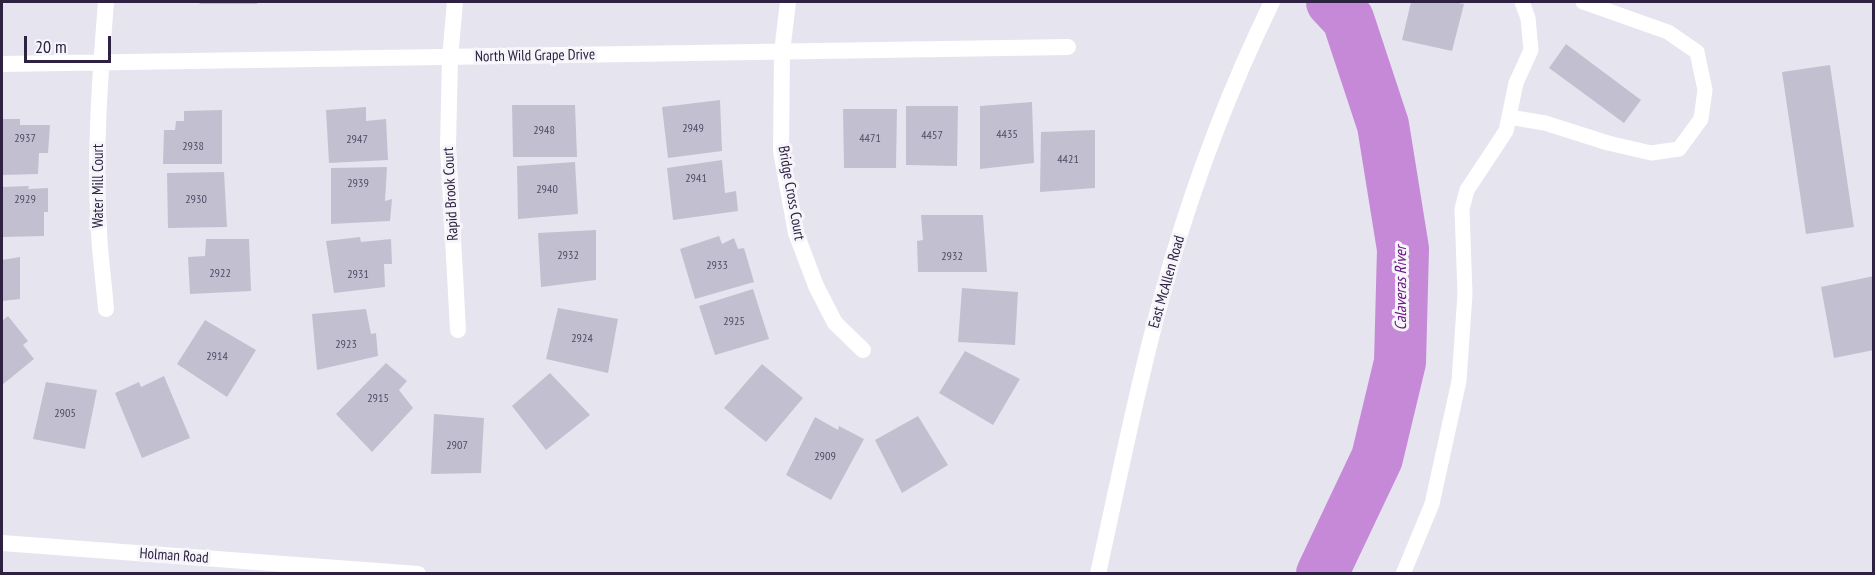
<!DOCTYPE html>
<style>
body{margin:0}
#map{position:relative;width:1875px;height:575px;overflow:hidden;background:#e6e4ef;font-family:"PT Sans Narrow",sans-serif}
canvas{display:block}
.frame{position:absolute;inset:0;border:3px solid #2d2242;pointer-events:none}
.scale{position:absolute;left:24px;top:36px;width:87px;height:27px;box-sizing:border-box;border:3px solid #2d2242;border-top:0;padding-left:8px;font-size:18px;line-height:21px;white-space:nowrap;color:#2d2242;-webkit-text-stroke:4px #f6f5fa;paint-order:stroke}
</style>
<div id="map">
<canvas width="1875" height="575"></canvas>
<div class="frame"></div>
<div class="scale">20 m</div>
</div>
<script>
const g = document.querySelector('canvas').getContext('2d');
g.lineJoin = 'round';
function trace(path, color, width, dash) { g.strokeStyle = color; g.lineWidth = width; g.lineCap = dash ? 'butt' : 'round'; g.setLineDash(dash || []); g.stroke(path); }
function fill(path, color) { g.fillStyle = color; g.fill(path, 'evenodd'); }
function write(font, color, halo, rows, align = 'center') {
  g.font = font + ' "PT Sans Narrow",sans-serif'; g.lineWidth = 6; g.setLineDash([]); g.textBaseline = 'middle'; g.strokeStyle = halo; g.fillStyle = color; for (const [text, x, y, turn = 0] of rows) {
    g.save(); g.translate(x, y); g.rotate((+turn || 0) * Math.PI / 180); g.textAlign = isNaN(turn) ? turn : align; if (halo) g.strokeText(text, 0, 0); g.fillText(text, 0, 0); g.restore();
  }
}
trace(new Path2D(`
 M 1322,574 L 1377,458 L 1400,362 L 1403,249 L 1383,125 L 1348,19 L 1332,2`), '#c589d7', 52);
fill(new Path2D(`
 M 198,2 L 257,2 L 257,4 L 200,4 Z
 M 1411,2 L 1453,2 L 1464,4 L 1452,51 L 1402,40 Z
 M 1566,44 L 1641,100 L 1624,123 L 1549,68 Z
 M 1830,65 L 1854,227 L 1806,234 L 1782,72 Z
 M 720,100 L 722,151 L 668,158 L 662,107 Z
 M 1032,102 L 1034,163 L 980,169 L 980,106 Z
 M 512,105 L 575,105 L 577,157 L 513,157 Z
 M 906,106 L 958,106 L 957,166 L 906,165 Z
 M 366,107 L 366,121 L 386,119 L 388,160 L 329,163 L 326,110 Z
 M 843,109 L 897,109 L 896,168 L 844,168 Z
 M 222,110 L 222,164 L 163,164 L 164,130 L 175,130 L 176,121 L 184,121 L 184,111 Z
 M 2,119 L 20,119 L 20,125 L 50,125 L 48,153 L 39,153 L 38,174 L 2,175 Z
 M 1095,130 L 1095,188 L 1040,192 L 1041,132 Z
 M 722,160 L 725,193 L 736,191 L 738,211 L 673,220 L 667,168 Z
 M 575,162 L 578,214 L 518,219 L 517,166 Z
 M 387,167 L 385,201 L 392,199 L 390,221 L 331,224 L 331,168 Z
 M 224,172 L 227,227 L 168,228 L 167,173 Z
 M 29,186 L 28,189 L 48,188 L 48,212 L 44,212 L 44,236 L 2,237 L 2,187 Z
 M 921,215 L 983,215 L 987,272 L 918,272 L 917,241 L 923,240 Z
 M 596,230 L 596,280 L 541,287 L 538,233 Z
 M 719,236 L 722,244 L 734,238 L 738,249 L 744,248 L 754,282 L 695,299 L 680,249 Z
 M 360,237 L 361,242 L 391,239 L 392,264 L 384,264 L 385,287 L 334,293 L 326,241 Z
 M 206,239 L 249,239 L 251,291 L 190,294 L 188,257 L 205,256 Z
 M 20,257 L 20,299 L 2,301 L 2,260 Z
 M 1874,276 L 1874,350 L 1834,358 L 1821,287 Z
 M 962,288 L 1018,292 L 1015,345 L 958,342 Z
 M 753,289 L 769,339 L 715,355 L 699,306 Z
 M 558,308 L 618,319 L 608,373 L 546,359 Z
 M 366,309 L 371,334 L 376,333 L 378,356 L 317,370 L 312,314 Z
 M 8,316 L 28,341 L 23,345 L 34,359 L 2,385 L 2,321 Z
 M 205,320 L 256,350 L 227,397 L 177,364 Z
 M 965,351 L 1020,379 L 993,425 L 939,393 Z
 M 386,363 L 407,381 L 399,390 L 413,408 L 372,452 L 336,414 Z
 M 762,364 L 803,398 L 766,442 L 724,408 Z
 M 550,373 L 590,415 L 546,450 L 512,406 Z
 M 164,376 L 190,438 L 142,458 L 115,393 L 139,382 L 141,387 Z
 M 46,382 L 97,390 L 85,449 L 33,439 Z
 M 434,414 L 484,418 L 481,473 L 431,474 Z
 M 918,416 L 948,465 L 902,493 L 875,440 Z
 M 815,417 L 838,430 L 839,426 L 864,439 L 831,500 L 786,475 Z`), '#c2c0d0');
trace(new Path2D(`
 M 1509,117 L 1545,123 L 1608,143 L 1651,153 L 1679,149 L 1701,119 L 1705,90 L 1697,52 L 1668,32 L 1583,2
 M 1403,574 L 1432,504 L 1459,381 L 1465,294 L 1462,209 L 1467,190 L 1506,131 L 1516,83 L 1531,50 L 1528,18 L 1522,2`), '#fff', 15);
trace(new Path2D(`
 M 455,2 L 450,58 L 448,146 L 458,330
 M 788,2 L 782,52 L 781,151 L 796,233 L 816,286 L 835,323 L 863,350
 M 2,64 L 1068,47
 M 106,309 C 104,283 100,257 99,231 C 94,155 100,77 106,2`), '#fff', 16);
trace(new Path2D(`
 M 2,543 L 418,574
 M 1098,574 C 1121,469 1142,363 1172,260 C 1198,172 1232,84 1272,2`), '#fff', 16);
write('12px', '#524a66', null, [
 ["2949",693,129],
 ["2948",544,131],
 ["4435",1007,135],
 ["4457",932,136],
 ["2937",25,139],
 ["4471",870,139],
 ["2947",357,140],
 ["2938",193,147],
 ["4421",1068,160],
 ["2941",696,179],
 ["2939",358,184],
 ["2940",547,190],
 ["2929",25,200],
 ["2930",196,200],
 ["2932",568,256],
 ["2932",952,257],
 ["2933",717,266],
 ["2922",220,274],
 ["2931",358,275],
 ["2925",734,322],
 ["2924",582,339],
 ["2923",346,345],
 ["2914",217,357],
 ["2915",378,399],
 ["2905",65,414],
 ["2907",457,446],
 ["2909",825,457]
]);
write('15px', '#2d2242', '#f6f5fa', [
 ["North Wild Grape Drive",535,56,-1],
 ["Water Mill Court",99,186,-90],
 ["Bridge Cross Court",791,193,80],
 ["Rapid Brook Court",451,194,-93],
 ["East McAllen Road",1167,282,-74],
 ["Holman Road",174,556,4]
]);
write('italic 16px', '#6b1783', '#f6f5fa', [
 ["Calaveras River",1401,288,-90]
]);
</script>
